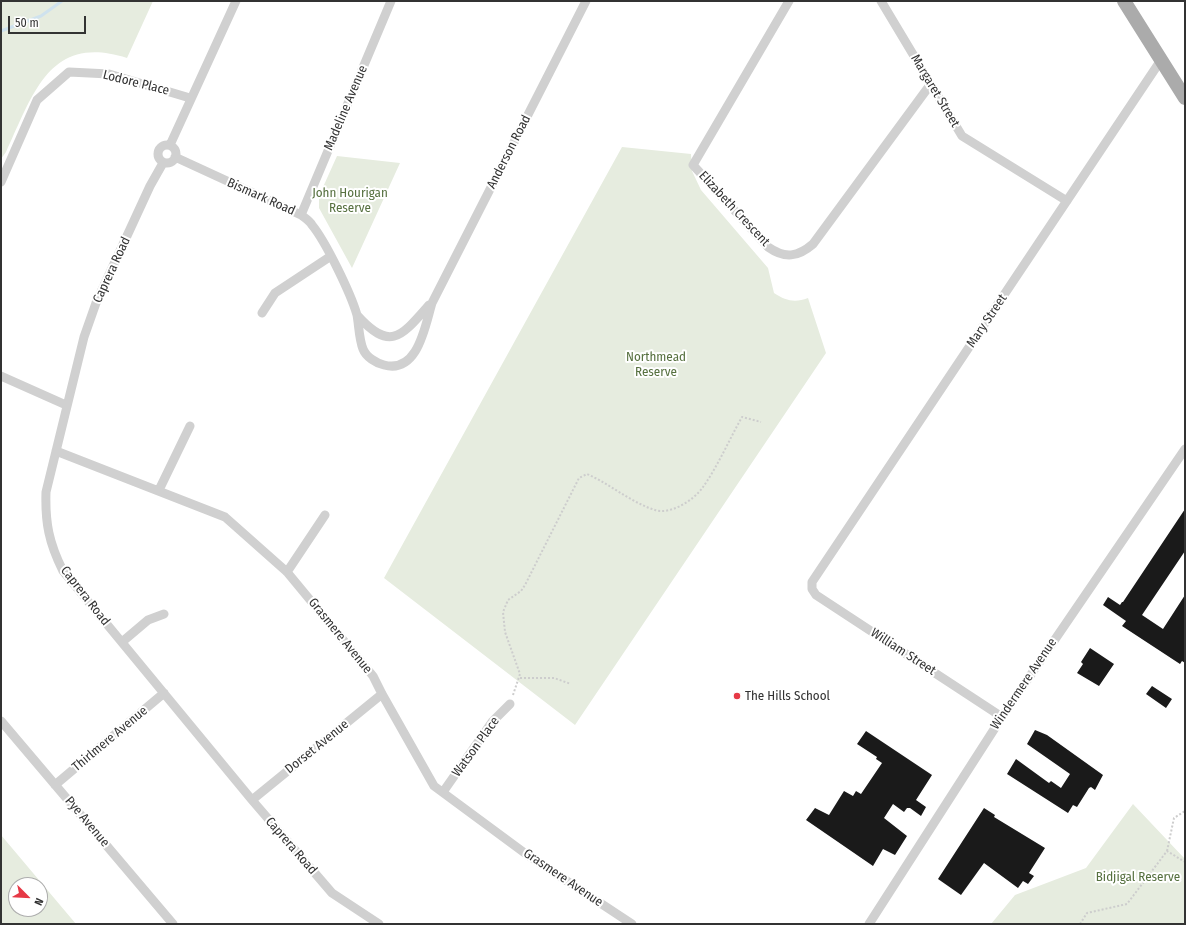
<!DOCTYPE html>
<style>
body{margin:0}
#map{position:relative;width:1186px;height:925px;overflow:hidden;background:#fff;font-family:"Fira Sans Condensed",sans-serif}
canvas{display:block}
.frame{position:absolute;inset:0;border:2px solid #333;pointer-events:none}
.north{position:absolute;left:8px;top:877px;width:40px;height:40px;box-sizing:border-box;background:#fff;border:1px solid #adadad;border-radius:50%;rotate:114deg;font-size:11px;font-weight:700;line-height:16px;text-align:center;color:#333}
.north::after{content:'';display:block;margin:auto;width:14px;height:18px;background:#e63946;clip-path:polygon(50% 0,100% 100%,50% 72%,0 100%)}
.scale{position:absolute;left:8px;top:16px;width:78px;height:18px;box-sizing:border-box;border:2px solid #333;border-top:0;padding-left:5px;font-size:12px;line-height:14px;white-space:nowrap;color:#333;-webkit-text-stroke:3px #fff;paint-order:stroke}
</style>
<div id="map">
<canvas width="1186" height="925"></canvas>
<div class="frame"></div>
<div class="north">N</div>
<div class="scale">50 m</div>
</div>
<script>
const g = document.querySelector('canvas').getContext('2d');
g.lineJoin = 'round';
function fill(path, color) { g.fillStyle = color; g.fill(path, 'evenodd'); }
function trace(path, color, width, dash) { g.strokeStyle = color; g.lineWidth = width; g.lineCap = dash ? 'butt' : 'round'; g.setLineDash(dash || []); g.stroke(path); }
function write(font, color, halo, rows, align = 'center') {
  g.font = font + ' "Fira Sans Condensed",sans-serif'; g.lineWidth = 4; g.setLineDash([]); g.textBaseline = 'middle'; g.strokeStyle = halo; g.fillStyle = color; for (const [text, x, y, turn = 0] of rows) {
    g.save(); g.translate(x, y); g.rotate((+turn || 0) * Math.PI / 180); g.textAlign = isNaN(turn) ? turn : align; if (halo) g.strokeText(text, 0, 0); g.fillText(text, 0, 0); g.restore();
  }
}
fill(new Path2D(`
 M 1,1 L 153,1 L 127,58 C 49,33 33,95 6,152 L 1,159 Z
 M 622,147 L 691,154 L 692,171 L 701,190 L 768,268 L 774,293 C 786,301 795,303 808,298 L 826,353 L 575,725 L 384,578 Z
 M 337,156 L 400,163 L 352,268 L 319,208 L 319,196 Z
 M 1133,804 L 1185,859 L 1185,924 L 991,924 L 1015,895 L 1086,868 Z
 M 1,835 L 76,924 L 1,924 ZM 16,885 L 40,885 L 40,909 L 16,909 Z`), '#e6ecdf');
trace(new Path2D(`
 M 1,31 L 41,16 L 62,1`), '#cfe2ee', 3);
fill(new Path2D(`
 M 1185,509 L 1185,551 L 1142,615 L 1163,629 L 1185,595 L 1185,663 L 1182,661 L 1180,664 L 1122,626 L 1126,621 L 1103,605 L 1108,597 L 1120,605 L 1122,602 L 1123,602 Z
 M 1090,648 L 1114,664 L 1099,686 L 1077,673 L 1083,664 L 1081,662 Z
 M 1152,686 L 1172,699 L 1166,708 L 1146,694 Z
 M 1035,730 L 1047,735 L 1103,775 L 1095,790 L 1091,787 L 1089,788 L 1077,807 L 1073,805 L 1068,813 L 1007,774 L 1016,759 L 1049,783 L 1051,781 L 1061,788 L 1070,774 L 1027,744 Z
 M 866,731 L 932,775 L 916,800 L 926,807 L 921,816 L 910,808 L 907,808 L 904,812 L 893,804 L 884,818 L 907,836 L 895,855 L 883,849 L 873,866 L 806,820 L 815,808 L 829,815 L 844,791 L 853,796 L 856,791 L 861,794 L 882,763 L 876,759 L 877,757 L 857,744 Z
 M 984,808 L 995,815 L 994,817 L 1045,848 L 1029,873 L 1034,876 L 1028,884 L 1023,881 L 1018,888 L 984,863 L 961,895 L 938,879 Z`), '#1a1a1a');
trace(new Path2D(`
 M 520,678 L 554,678 L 571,684
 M 513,695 L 520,674 L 505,632 L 503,612 L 508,600 L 521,591 L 525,585 L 579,478 L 587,474 C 610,484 630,502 655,510 C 671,515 694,500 703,487 C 718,466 729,440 742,417 L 761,422
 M 1167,851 L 1174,818 L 1185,811
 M 1080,924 L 1087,913 L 1127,904 L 1167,851 L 1185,862`), '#cdcdcd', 2, [2, 2]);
trace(new Path2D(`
 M 789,1 L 693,165 L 768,247 C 785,259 798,257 813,244 L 930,85
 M 881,1 L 962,136 L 1067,201
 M158 154a9 9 0 1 1 18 0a9 9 0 1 1-18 0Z
 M 170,145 L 236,1
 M 175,157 L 301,215 C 305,218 310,221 312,225 C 326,242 351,294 357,315 C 359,326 359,339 363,349 C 366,357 376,363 384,365 C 418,374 425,326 432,303 L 586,1
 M 163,163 L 150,186 L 96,303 L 84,337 L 46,492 C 45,523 49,543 63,571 L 252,800 L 332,893 L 379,924
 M 1,182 L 37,100 L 69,72 L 109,74 L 190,98
 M 301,215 L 391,1
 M 262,313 L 275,293 L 331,256
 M 357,315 C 390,352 401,337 429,305
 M 1,376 L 66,405
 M 56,451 L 225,517 L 287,572 L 373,676 L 382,694 L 434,786 L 526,854 L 632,924
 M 159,490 L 190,426
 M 287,572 L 325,515
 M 122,642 L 148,620 L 164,614
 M 1002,717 L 816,595 L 812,589 L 812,582 L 1161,60
 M 1,721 L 173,924
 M 55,785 L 164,693
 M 443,792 L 492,722 L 510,704
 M 252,800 L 382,694
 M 869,924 L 1002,717 L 1185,449`), '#d0d0d0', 9);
trace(new Path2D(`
 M 1124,1 L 1185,98`), '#ababab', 14);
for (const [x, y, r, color] of [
 [737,696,4,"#e63946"]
]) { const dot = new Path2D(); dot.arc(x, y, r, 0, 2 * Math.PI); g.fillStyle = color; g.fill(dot); trace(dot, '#fff', 1.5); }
write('13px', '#333', '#fff', [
 ["Lodore Place",136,83,14],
 ["Margaret Street",935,91,59],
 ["Madeline Avenue",346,108,-67],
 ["Anderson Road",509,152,-63],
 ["Bismark Road",261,197,24],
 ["Elizabeth Crescent",734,209,47],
 ["Caprera Road",112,270,-65],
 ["Mary Street",987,321,-56],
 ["Caprera Road",85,596,52],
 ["Grasmere Avenue",340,636,51],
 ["William Street",903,652,33],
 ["Windermere Avenue",1024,684,-56],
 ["Thirlmere Avenue",110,739,-40],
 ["Dorset Avenue",317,747,-39],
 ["Watson Place",476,747,-54],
 ["Pye Avenue",87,822,50],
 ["Caprera Road",291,846,49],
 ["Grasmere Avenue",563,878,34]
]);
write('13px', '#56703f', '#fff', [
 ["John Hourigan",350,193],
 ["Reserve",350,208],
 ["Northmead",656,357],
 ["Reserve",656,372],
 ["Bidjigal Reserve",1138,877]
]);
write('13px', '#333', '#fff', [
 ["The Hills School",745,696]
], 'left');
</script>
